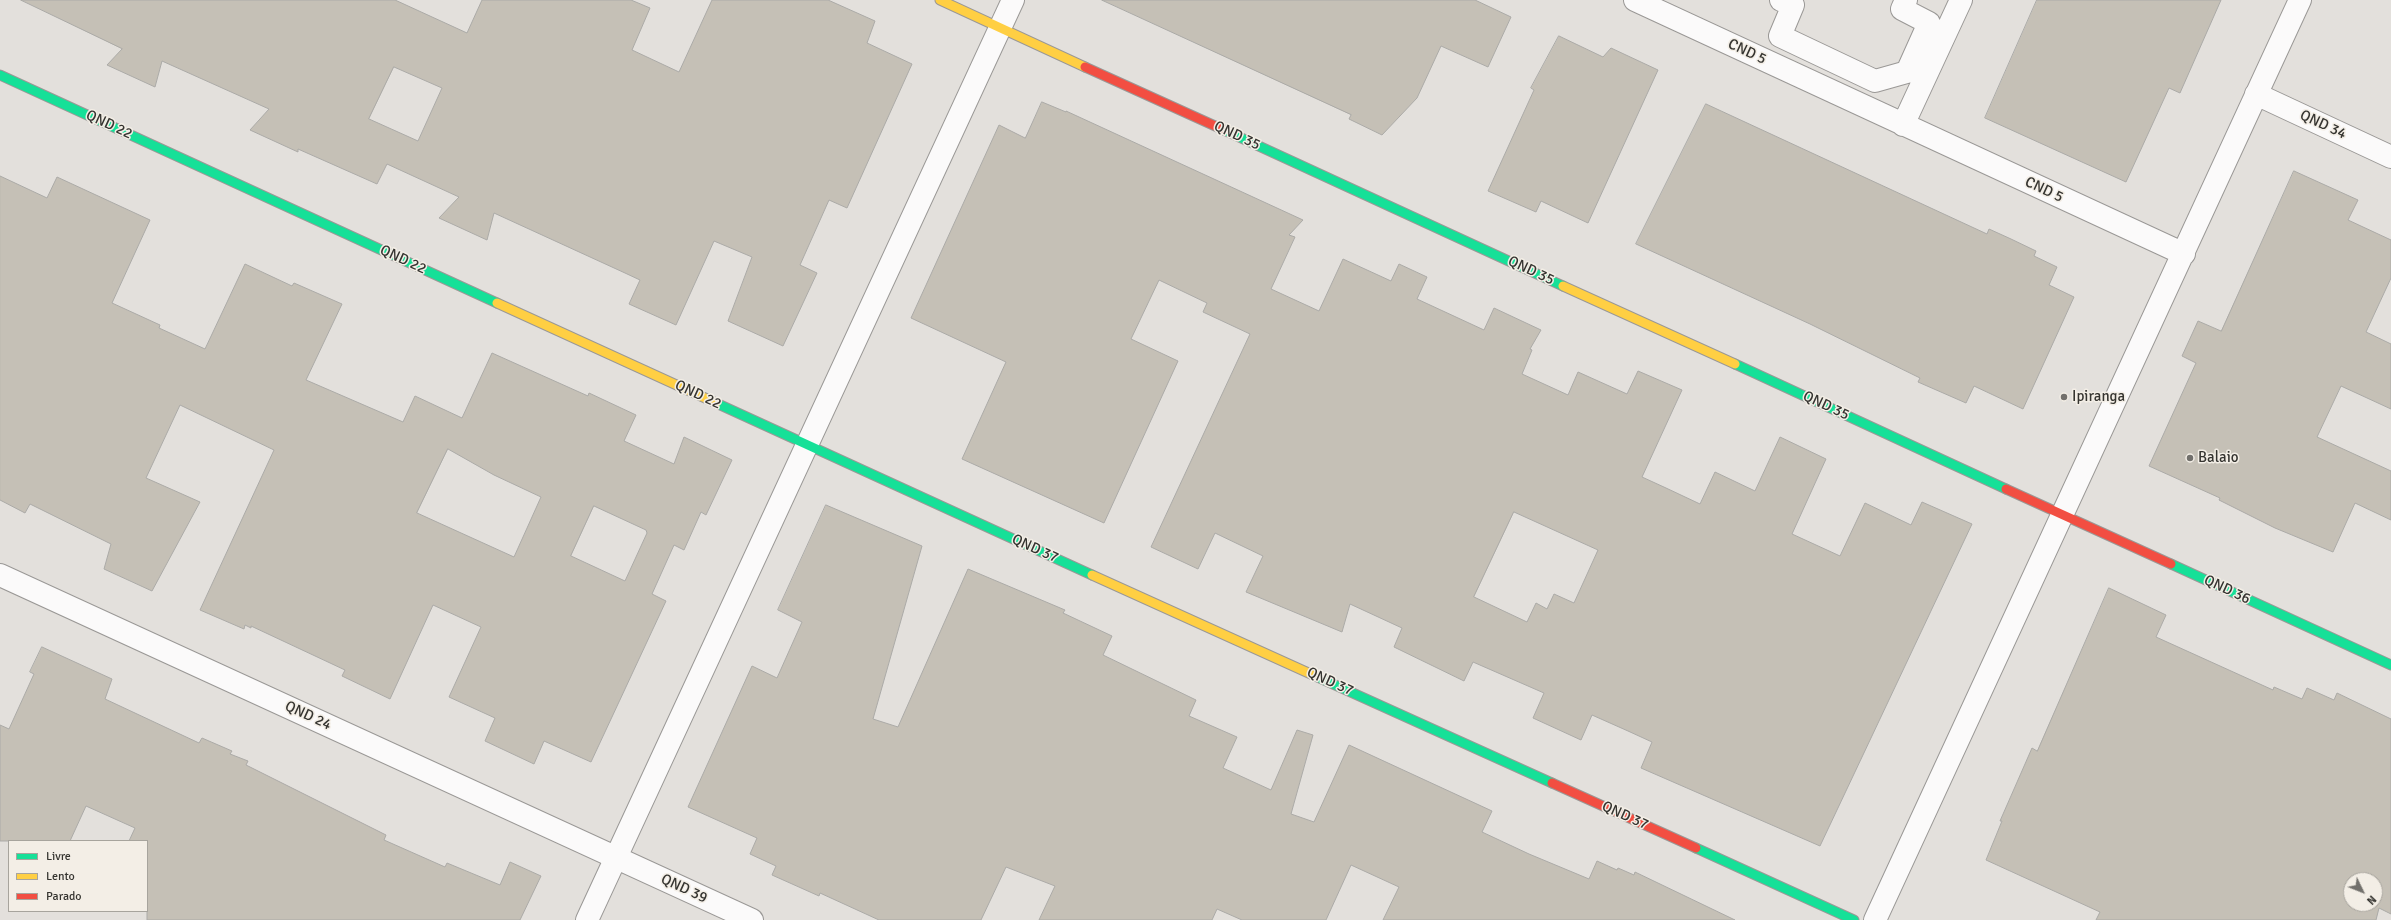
<!DOCTYPE html>
<style>
body{margin:0}
#map{position:relative;width:2391px;height:920px;overflow:hidden;background:#e3e0dc;font-family:Signika,sans-serif}
canvas{display:block}
.legend{position:absolute;left:8px;top:840px;width:140px;height:72px;box-sizing:border-box;background:#f3eee6;border:1px solid #a7a49d;margin:0;padding:5px 7px;list-style:none;font-size:12px;color:#353430}
.legend li{display:flex;align-items:center;gap:8px;height:20px}
.legend b{width:20px;border:1px solid #a7a49d}
.north{position:absolute;left:2343px;top:872px;width:40px;height:40px;box-sizing:border-box;background:#f3eee6;border:1px solid #a7a49d;border-radius:50%;rotate:133deg;font-size:11px;font-weight:700;line-height:16px;text-align:center;color:#353430}
.north::after{content:'';display:block;margin:auto;width:14px;height:18px;background:#72706c;clip-path:polygon(50% 0,100% 100%,50% 72%,0 100%)}
</style>
<div id="map">
<canvas width="2391" height="920"></canvas>
<ul class="legend">
<li><b style="height:5px;background:#16e098"></b>Livre</li>
<li><b style="height:5px;background:#ffcf43"></b>Lento</li>
<li><b style="height:5px;background:#f24e42"></b>Parado</li>
</ul>
<div class="north">N</div>
</div>
<script>
const g = document.querySelector('canvas').getContext('2d');
g.lineJoin = 'round';
function fill(path, color) { g.fillStyle = color; g.fill(path, 'evenodd'); }
function trace(path, color, width, dash) { g.strokeStyle = color; g.lineWidth = width; g.lineCap = dash ? 'butt' : 'round'; g.setLineDash(dash || []); g.stroke(path); }
function write(font, color, halo, rows, align = 'center') {
  g.font = font + ' Signika,sans-serif'; g.lineWidth = 3; g.setLineDash([]); g.textBaseline = 'middle'; g.strokeStyle = halo; g.fillStyle = color; for (const [text, x, y, turn = 0] of rows) {
    g.save(); g.translate(x, y); g.rotate((+turn || 0) * Math.PI / 180); g.textAlign = isNaN(turn) ? turn : align; if (halo) g.strokeText(text, 0, 0); g.fillText(text, 0, 0); g.restore();
  }
}
const building = new Path2D(`
 M 21,0 L 395,0 L 467,33 L 482,0 L 631,0 L 650,8 L 632,50 L 679,72 L 712,0 L 828,0 L 875,21 L 867,43 L 912,64 L 847,208 L 829,200 L 800,265 L 817,273 L 783,346 L 728,321 L 752,257 L 714,241 L 676,325 L 629,304 L 640,280 L 625,273 L 494,213 L 487,240 L 439,218 L 459,197 L 387,164 L 377,184 L 298,149 L 298,152 L 250,130 L 269,109 L 162,61 L 155,87 L 107,65 L 122,49 ZM 394,67 L 442,88 L 418,141 L 369,119 Z
 M 1102,0 L 1475,0 L 1511,17 L 1488,67 L 1441,46 L 1417,98 L 1382,135 L 1349,119 L 1351,115 Z
 M 2037,0 L 2221,0 L 2180,93 L 2169,88 L 2126,182 L 1985,118 Z
 M 1559,36 L 1603,57 L 1611,48 L 1658,70 L 1588,223 L 1541,201 L 1536,212 L 1488,191 L 1534,90 L 1531,88 Z
 M 1042,102 L 1066,112 L 1066,111 L 1303,220 L 1289,235 L 1295,237 L 1271,289 L 1319,311 L 1343,259 L 1391,281 L 1399,264 L 1427,277 L 1417,299 L 1484,330 L 1494,308 L 1541,330 L 1530,349 L 1532,350 L 1522,374 L 1568,395 L 1578,372 L 1627,394 L 1638,371 L 1682,390 L 1642,477 L 1666,488 L 1700,504 L 1715,472 L 1755,491 L 1780,437 L 1826,459 L 1792,534 L 1840,556 L 1865,503 L 1911,525 L 1922,502 L 1972,524 L 1820,846 L 1641,768 L 1652,742 L 1628,731 L 1592,715 L 1581,740 L 1533,718 L 1544,693 L 1473,662 L 1464,681 L 1394,647 L 1402,628 L 1350,604 L 1342,632 L 1246,592 L 1263,556 L 1215,533 L 1198,569 L 1151,547 L 1250,334 L 1203,312 L 1207,303 L 1159,280 L 1131,339 L 1178,361 L 1104,523 L 962,459 L 1006,362 L 911,318 L 999,125 L 1025,138 ZM 1514,512 L 1598,550 L 1574,603 L 1554,594 L 1547,609 L 1536,603 L 1527,622 L 1474,597 Z
 M 1706,104 L 1987,234 L 1989,229 L 2011,239 L 2036,251 L 2034,256 L 2057,267 L 2049,285 L 2074,297 L 2023,409 L 1974,386 L 1966,403 L 1918,382 L 1920,378 L 1810,324 L 1636,244 Z
 M 2294,171 L 2358,200 L 2348,220 L 2391,240 L 2391,278 L 2366,332 L 2391,344 L 2391,409 L 2341,386 L 2317,437 L 2391,471 L 2391,520 L 2355,503 L 2333,552 L 2275,528 L 2219,500 L 2220,498 L 2149,466 L 2196,363 L 2182,356 L 2198,321 L 2221,331 Z
 M 0,176 L 47,198 L 57,177 L 150,220 L 112,303 L 160,325 L 159,328 L 205,349 L 245,264 L 292,286 L 294,283 L 342,304 L 306,380 L 403,422 L 415,396 L 462,418 L 492,353 L 588,396 L 589,393 L 636,415 L 624,441 L 674,464 L 684,437 L 732,460 L 706,515 L 701,512 L 684,550 L 674,545 L 652,594 L 666,601 L 591,762 L 544,741 L 534,764 L 485,741 L 495,718 L 449,697 L 481,627 L 433,605 L 390,699 L 342,676 L 345,670 L 251,626 L 251,628 L 245,625 L 244,629 L 200,610 L 274,450 L 180,405 L 146,478 L 200,502 L 152,591 L 104,569 L 111,544 L 30,504 L 25,513 L 0,500 ZM 448,449 L 494,475 L 541,497 L 514,557 L 417,513 ZM 594,506 L 646,530 L 647,533 L 625,581 L 571,556 Z
 M 826,505 L 922,546 L 873,719 L 898,727 L 968,569 L 1065,610 L 1063,613 L 1112,636 L 1103,655 L 1196,700 L 1189,716 L 1237,737 L 1223,768 L 1271,790 L 1297,730 L 1313,735 L 1291,814 L 1314,822 L 1349,745 L 1492,811 L 1482,832 L 1529,854 L 1589,879 L 1597,861 L 1617,870 L 1618,868 L 1634,875 L 1635,872 L 1735,920 L 1383,920 L 1399,887 L 1351,865 L 1326,920 L 1242,920 L 1217,909 L 1212,920 L 1039,920 L 1055,886 L 1006,867 L 981,920 L 879,920 L 820,893 L 819,896 L 772,875 L 776,866 L 750,854 L 757,838 L 688,807 L 752,666 L 777,678 L 802,622 L 778,610 Z
 M 2109,588 L 2166,615 L 2156,637 L 2273,690 L 2274,687 L 2302,699 L 2307,688 L 2334,700 L 2337,693 L 2391,719 L 2391,914 L 2379,908 L 2376,920 L 2096,920 L 2100,912 L 1986,860 L 2002,821 L 2000,821 L 2032,748 L 2037,751 ZM 2351,880 L 2375,880 L 2375,904 L 2351,904 Z
 M 42,647 L 112,679 L 105,699 L 199,743 L 202,738 L 232,751 L 230,754 L 248,761 L 246,765 L 386,835 L 384,840 L 445,867 L 447,863 L 500,885 L 510,862 L 541,876 L 520,920 L 147,920 L 147,841 L 129,841 L 135,828 L 86,806 L 70,841 L 0,841 L 0,725 L 9,729 L 34,674 L 30,672 Z`);
fill(building, '#c5c0b6');
trace(building, '#abaaa7', 1);
const street = new Path2D(`
 M 1635,0 L 2184,254
 M 1781,0 L 1793,5 L 1780,36 L 1875,81 L 1907,72 L 1929,23 L 1902,9 L 1906,0
 M 2256,94 L 2391,157
 M 1903,125 L 1961,0
 M 0,575 L 752,920
 M 587,920 L 1013,0
 M 1875,920 L 2300,0`);
const fast = new Path2D(`
 M 0,75 L 497,303
 M 1224,130 L 1563,286
 M 1735,364 L 2006,489
 M 716,403 L 1092,575
 M 2171,564 L 2391,665
 M 1313,675 L 1552,783
 M 1696,848 L 1854,920`);
const slow = new Path2D(`
 M 940,0 L 1085,67
 M 1563,286 L 1735,364
 M 497,303 L 716,403
 M 1092,575 L 1313,675`);
const jam = new Path2D(`
 M 1085,67 L 1224,130
 M 2006,489 L 2171,564
 M 1552,783 L 1696,848`);
trace(street, '#9a9896', 24);
trace(fast, '#9a9896', 11);
trace(slow, '#9a9896', 11);
trace(jam, '#9a9896', 11);
trace(street, '#fbfafa', 22);
trace(fast, '#16e098', 9);
trace(slow, '#ffcf43', 9);
trace(jam, '#f24e42', 9);
for (const [x, y, r, color] of [
 [2064,397,4,"#72706c"],
 [2190,458,4,"#72706c"]
]) { const dot = new Path2D(); dot.arc(x, y, r, 0, 2 * Math.PI); g.fillStyle = color; g.fill(dot); trace(dot, '#f3eee6', 1.5); }
write('15px', '#353430', '#f3eee6', [
 ["CND 5",1747,52,25],
 ["QND 22",109,125,25],
 ["QND 34",2323,125,25],
 ["QND 35",1237,136,25],
 ["CND 5",2044,190,25],
 ["QND 22",403,260,25],
 ["QND 35",1531,271,25],
 ["QND 22",698,395,25],
 ["QND 35",1826,406,25],
 ["QND 37",1035,549,24],
 ["QND 36",2227,590,25],
 ["QND 37",1330,682,24],
 ["QND 24",308,716,25],
 ["QND 37",1625,816,24],
 ["QND 39",684,889,25]
]);
write('15px', '#353430', '#f3eee6', [
 ["Ipiranga",2072,397],
 ["Balaio",2198,458]
], 'left');
</script>
